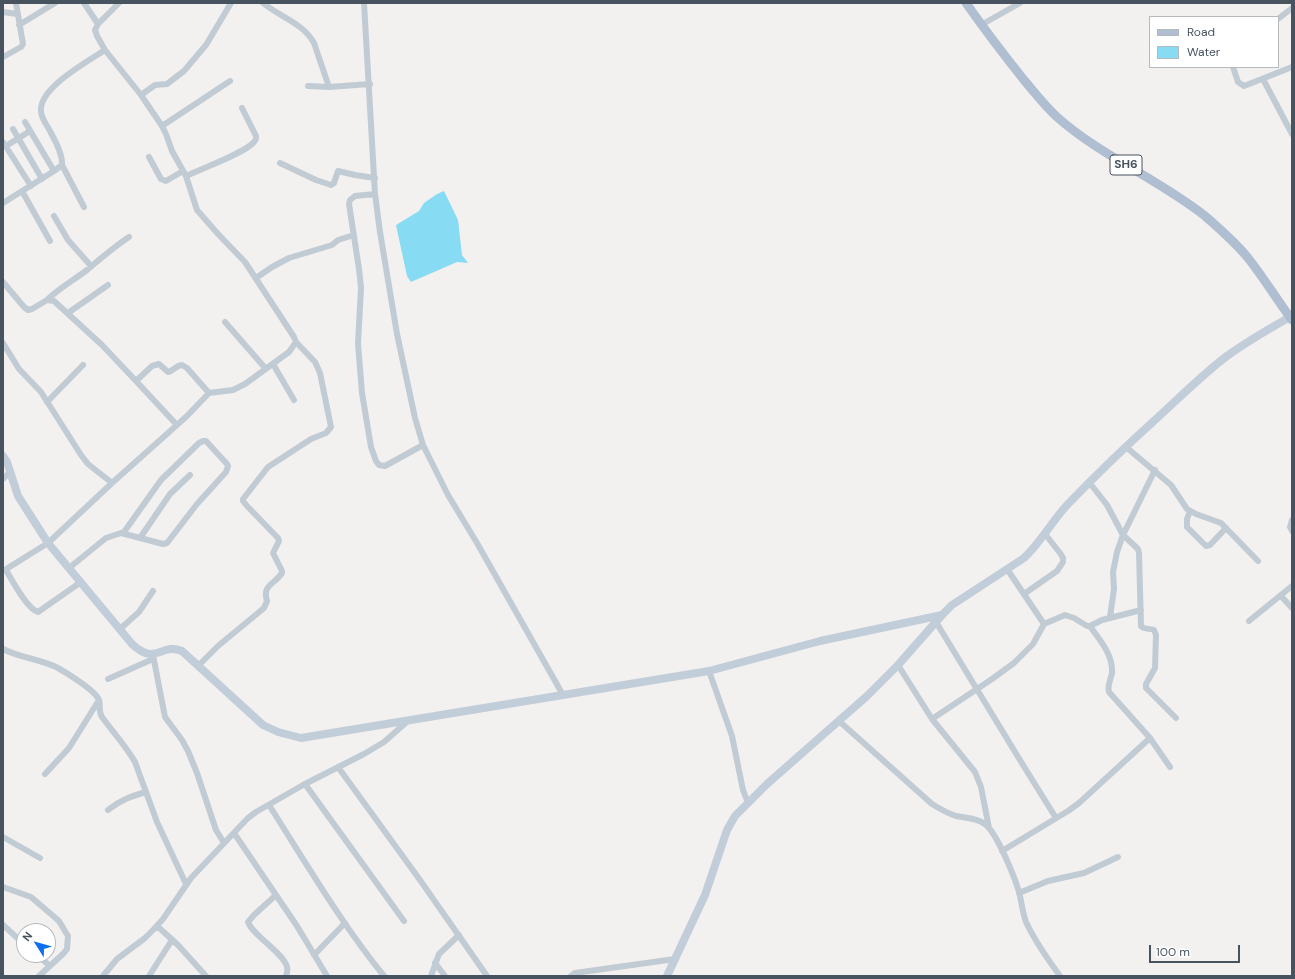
<!DOCTYPE html>
<style>
body{margin:0}
#map{position:relative;width:1295px;height:979px;overflow:hidden;background:#f3f0f0;font-family:"DM Sans",sans-serif}
canvas{display:block}
.frame{position:absolute;inset:0;border:4px solid #47535f;pointer-events:none}
.legend{position:absolute;left:1149px;top:16px;width:130px;height:52px;box-sizing:border-box;background:#fff;border:1px solid #b5babf;margin:0;padding:5px 7px;list-style:none;font-size:12px;color:#47535f}
.legend li{display:flex;align-items:center;gap:8px;height:20px}
.legend b{width:20px;border:1px solid #b5babf}
.north{position:absolute;left:16px;top:923px;width:40px;height:40px;box-sizing:border-box;background:#fff;border:1px solid #b5babf;border-radius:50%;rotate:307deg;font-size:11px;font-weight:700;line-height:16px;text-align:center;color:#47535f}
.north::after{content:'';display:block;margin:auto;width:14px;height:18px;background:#0e6eef;clip-path:polygon(50% 0,100% 100%,50% 72%,0 100%)}
.scale{position:absolute;left:1149px;top:945px;width:91px;height:18px;box-sizing:border-box;border:2px solid #47535f;border-top:0;padding-left:5px;font-size:12px;line-height:14px;white-space:nowrap;color:#47535f;-webkit-text-stroke:3px #fff;paint-order:stroke}
</style>
<div id="map">
<canvas width="1295" height="979"></canvas>
<div class="frame"></div>
<ul class="legend">
<li><b style="height:5px;background:#afbfd1"></b>Road</li>
<li><b style="height:11px;background:#87dbf2"></b>Water</li>
</ul>
<div class="north">N</div>
<div class="scale">100 m</div>
</div>
<script>
const g = document.querySelector('canvas').getContext('2d');
g.lineJoin = 'round';
function fill(path, color) { g.fillStyle = color; g.fill(path, 'evenodd'); }
function trace(path, color, width, dash) { g.strokeStyle = color; g.lineWidth = width; g.lineCap = dash ? 'butt' : 'round'; g.setLineDash(dash || []); g.stroke(path); }
function write(font, color, halo, rows, align = 'center') {
  g.font = font + ' "DM Sans",sans-serif'; g.lineWidth = 3; g.setLineDash([]); g.textBaseline = 'middle'; g.strokeStyle = halo; g.fillStyle = color; for (const [text, x, y, turn = 0] of rows) {
    g.save(); g.translate(x, y); g.rotate((+turn || 0) * Math.PI / 180); g.textAlign = isNaN(turn) ? turn : align; if (halo) g.strokeText(text, 0, 0); g.fillText(text, 0, 0); g.restore();
  }
}
fill(new Path2D(`
 M 444,191 L 458,220 L 462,255 L 468,263 L 457,262 L 411,282 L 407,276 L 396,225 L 419,211 L 424,203 L 437,194 Z`), '#87dbf2');
trace(new Path2D(`
 M 84,3 L 98,24
 M 263,3 C 280,17 303,23 314,43 L 329,87
 M 364,3 L 375,194 L 380,232 L 397,334 L 415,418 L 423,445 L 448,495 L 477,543 L 563,695
 M 3,12 L 17,14
 M 1278,19 L 1292,8
 M 19,25 L 55,3
 M 981,25 L 1020,3
 M 3,57 L 21,47 L 23,44 L 16,3
 M 1233,67 L 1238,82 L 1244,86 L 1292,67
 M 1263,79 L 1292,134
 M 308,86 L 329,87 L 370,84
 M 141,95 L 155,85 L 167,84 L 184,71 L 206,45 L 231,3
 M 25,122 L 54,171
 M 162,126 L 230,81
 M 13,129 L 42,179
 M 3,142 L 31,186
 M 6,146 L 30,131
 M 149,157 L 161,179 L 166,181 L 183,171
 M 280,163 L 316,180 L 331,185 L 334,183 L 338,171 L 355,175 L 375,178
 M 62,165 L 84,207
 M 186,176 C 201,169 245,153 254,142 C 257,139 256,139 256,136 L 242,108
 M 22,191 L 50,241
 M 375,194 L 355,196 L 350,200 L 349,204 L 359,269 L 361,288 L 358,344 L 362,393 L 371,447 L 376,461 L 379,465 L 385,466 L 423,445
 M 3,203 L 54,171 L 62,165 C 63,155 56,142 51,133 C 48,126 41,119 41,111 C 39,88 88,61 105,50
 M 54,216 L 68,240 L 91,266
 M 256,278 L 272,267 L 289,258 L 332,245 L 338,240 L 354,235
 M 3,282 L 24,307 L 28,310 L 32,309 L 47,300 L 54,301 L 102,345 L 136,381
 M 47,300 C 59,288 74,280 87,270 C 101,258 114,247 129,237
 M 68,313 L 108,285
 M 225,322 L 266,369
 M 3,343 L 19,369 L 41,392 L 81,455 L 88,464 L 112,483
 M 273,364 L 294,400
 M 47,402 L 83,365
 M 176,424 L 136,381 L 152,366 L 159,364 L 168,372 C 174,371 176,365 182,365 L 187,368 L 209,393
 M 1126,447 L 1171,485 L 1187,509 L 1196,514 L 1221,523 L 1258,561
 M 3,479 L 10,472
 M 1089,482 L 1107,505 L 1123,535 L 1138,549 L 1139,553 L 1141,626 C 1144,630 1150,628 1154,630 L 1156,635 L 1155,668 L 1146,684 L 1146,688 L 1176,718
 M 1190,511 L 1187,519 L 1187,527 L 1206,546 L 1210,545 L 1226,528
 M 1292,520 L 1290,527 L 1292,531
 M 140,538 L 170,494 L 190,475
 M 69,568 L 106,538 L 124,532 L 161,480 L 199,443 L 203,441 L 206,441 L 227,464 L 228,466 L 226,472 L 197,504 L 167,543 L 163,544 L 121,533
 M 1007,569 L 1044,624
 M 6,570 C 12,580 27,609 38,612 L 81,582
 M 3,571 L 48,543 L 112,483 L 187,416 L 209,393 L 233,390 L 245,384 L 289,352 L 296,342 L 294,337 L 245,262 L 218,234 L 197,210 L 186,176 L 172,151 L 166,134 L 162,126 L 141,95 L 105,50 L 97,36 L 95,30 L 98,24 L 119,3
 M 1024,594 L 1057,571 L 1063,562 L 1063,558 L 1060,553 L 1045,534
 M 1281,596 L 1292,608
 M 1110,617 L 1114,589 L 1113,572 L 1117,552 L 1123,535 L 1155,470
 M 1249,621 L 1292,586
 M 936,622 L 1023,765 L 1056,818
 M 1090,626 L 1102,620 L 1141,610
 M 120,629 L 139,612 L 153,591
 M 3,649 C 20,658 41,659 58,668 C 67,673 96,691 99,700 C 101,706 98,711 102,717 C 113,732 126,746 135,762 L 157,822 L 186,884
 M 153,655 L 165,717 L 182,740 L 188,751 L 197,773 L 216,830 L 224,843
 M 898,665 L 932,719 L 975,772 L 981,787 L 989,828
 M 198,666 L 218,646 L 264,608 L 267,601 C 262,585 274,585 282,573 L 282,571 L 273,553 L 279,541 L 278,538 L 247,506 L 243,501 L 243,499 L 268,467 L 311,439 L 326,433 L 331,427 L 320,373 L 315,362 L 296,342
 M 709,671 L 732,736 L 743,790 L 748,803
 M 108,679 L 153,659
 M 932,719 L 992,679 L 1014,663 L 1033,644 L 1044,624 L 1065,615 L 1074,618 L 1087,626 L 1090,626 C 1100,641 1113,654 1112,673 C 1111,679 1107,685 1109,692 L 1150,738 L 1170,767
 M 839,721 L 932,804 C 940,809 947,813 956,816 C 966,818 977,818 985,824 C 997,833 1015,878 1019,892 C 1022,903 1022,911 1026,922 C 1034,939 1049,961 1060,976
 M 338,767 L 420,880 L 487,976
 M 45,774 L 69,748 L 99,700
 M 305,784 L 404,921
 M 269,805 C 306,863 341,923 384,976
 M 108,810 C 120,800 132,796 146,792
 M 234,833 L 297,926 L 327,976
 M 3,837 L 40,858
 M 1002,851 L 1068,811 L 1079,803 L 1150,738
 M 3,887 L 31,897 L 59,921 L 68,936 L 67,949 L 64,953 L 39,976
 M 1019,893 L 1048,881 L 1084,873 L 1118,857
 M 276,895 L 254,915 L 248,922 C 253,936 284,953 287,967 C 288,970 287,973 286,976
 M 3,925 L 24,944
 M 157,926 L 177,944 L 206,976
 M 37,955 L 50,966
 M 314,955 L 345,923
 M 435,963 L 445,976
 M 103,976 L 117,959 L 145,938 L 154,929 L 163,919 L 191,878 L 248,818 L 256,812 L 303,785 L 364,754 L 384,742 L 409,720
 M 149,976 L 172,940
 M 431,976 L 439,954 L 459,935
 M 571,976 L 575,973 L 675,959`), '#c0cbd3', 6);
trace(new Path2D(`
 M 3,456 L 7,462 L 18,496 L 48,543 L 132,644 C 157,667 160,642 182,651 L 263,725 L 278,732 L 301,738 L 709,671 L 820,641 L 942,615
 M 667,976 L 705,895 L 727,830 L 735,816 L 767,784 L 867,696 L 898,665 L 942,615 L 952,605 L 1024,558 C 1041,542 1052,521 1068,504 C 1096,475 1125,447 1155,420 C 1178,399 1199,378 1223,359 C 1244,343 1267,330 1290,317`), '#c2cdda', 8);
trace(new Path2D(`
 M 966,3 C 985,30 1004,55 1024,80 C 1035,93 1045,106 1057,117 C 1101,156 1158,179 1205,216 C 1220,229 1236,243 1248,258 C 1264,278 1277,300 1292,320`), '#afbfd1', 9);
for (const [x, y, w] of [
 [1126,165,32]
]) { const box = new Path2D(); box.roundRect(x - w / 2, y - 10, w, 20, 3); g.fillStyle = '#fff'; g.fill(box); trace(box, '#47535f', 1); }
write('bold 12px', '#47535f', null, [
 ["SH6",1126,165]
]);
</script>
